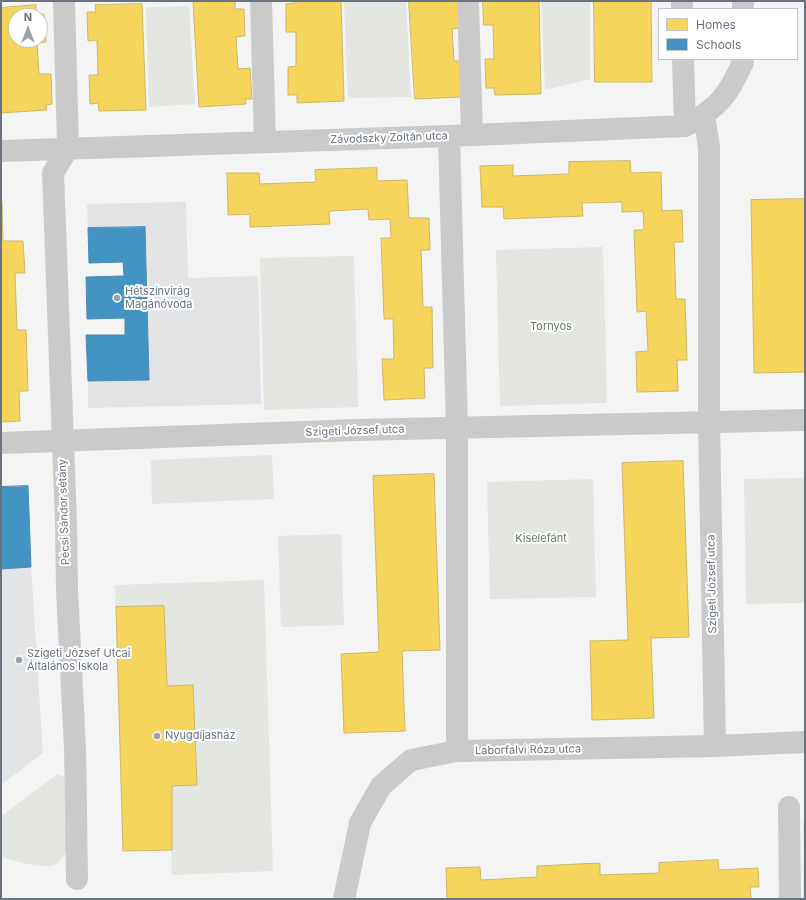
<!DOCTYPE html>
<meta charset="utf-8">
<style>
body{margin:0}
#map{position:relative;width:806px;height:900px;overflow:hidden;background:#f4f4f4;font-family:Inter,sans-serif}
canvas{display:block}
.frame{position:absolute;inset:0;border:2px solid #697480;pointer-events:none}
.legend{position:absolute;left:658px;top:8px;width:140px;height:52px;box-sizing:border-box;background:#fff;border:1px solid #c3c7cc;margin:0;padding:5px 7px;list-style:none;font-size:12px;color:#697480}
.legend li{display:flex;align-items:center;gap:8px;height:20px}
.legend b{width:20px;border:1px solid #c3c7cc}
.north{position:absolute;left:8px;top:8px;width:40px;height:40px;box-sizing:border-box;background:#fff;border:1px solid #c3c7cc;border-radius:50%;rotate:0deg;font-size:11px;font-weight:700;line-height:16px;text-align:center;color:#697480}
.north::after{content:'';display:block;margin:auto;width:14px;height:18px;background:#9aa1a9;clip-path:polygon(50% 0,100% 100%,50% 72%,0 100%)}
</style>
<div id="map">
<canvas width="806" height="900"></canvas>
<div class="frame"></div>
<ul class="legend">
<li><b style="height:11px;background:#f6d55c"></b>Homes</li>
<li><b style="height:11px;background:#4393c3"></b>Schools</li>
</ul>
<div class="north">N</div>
</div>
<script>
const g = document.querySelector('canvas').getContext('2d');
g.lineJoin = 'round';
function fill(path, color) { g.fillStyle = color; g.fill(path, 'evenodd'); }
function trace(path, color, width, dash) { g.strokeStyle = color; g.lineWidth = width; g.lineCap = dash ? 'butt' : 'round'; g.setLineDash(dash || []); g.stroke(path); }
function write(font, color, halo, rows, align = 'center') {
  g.font = font + ' Inter,sans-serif'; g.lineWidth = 4; g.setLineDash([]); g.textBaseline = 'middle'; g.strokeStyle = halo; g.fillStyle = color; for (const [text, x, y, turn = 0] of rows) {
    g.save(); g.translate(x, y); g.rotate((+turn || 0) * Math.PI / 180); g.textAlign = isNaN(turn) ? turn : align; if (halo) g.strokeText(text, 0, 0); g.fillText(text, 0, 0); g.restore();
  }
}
fill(new Path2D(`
 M 186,202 L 188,278 L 258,276 L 261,404 L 88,408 L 88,381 L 149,379 L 145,227 L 88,228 L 87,204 Z
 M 28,486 L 31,567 L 43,753 L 1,785 L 1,487 Z`), '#e3e4e5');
fill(new Path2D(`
 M 344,1 L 406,1 L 411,97 L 348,98 Z
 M 541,1 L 590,1 L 590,79 L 545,90 Z
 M 189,6 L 195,104 L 149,107 L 146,7 Z
 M 603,247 L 607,403 L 500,406 L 496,250 Z
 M 354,256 L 358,407 L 264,410 L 260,258 Z
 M 272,455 L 274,499 L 152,504 L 151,460 Z
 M 805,478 L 805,603 L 746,604 L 744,479 Z
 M 593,479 L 596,597 L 490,599 L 487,482 Z
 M 341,534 L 344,625 L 281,627 L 278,536 Z
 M 264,580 L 273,871 L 172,875 L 171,850 L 123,851 L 115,585 Z
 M 58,774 L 65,777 L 67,851 C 63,857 59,864 51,866 C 41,868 12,860 1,857 L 1,816 Z
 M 803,821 L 805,821 L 805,899 L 803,899 Z`), '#e3e6e1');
const homes = new Path2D(`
 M 214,1 L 235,1 L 235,9 L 244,9 L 245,36 L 236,37 L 238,69 L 250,68 L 252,99 L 245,99 L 246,104 L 199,107 L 193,2 Z
 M 294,1 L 341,1 L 344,101 L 297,103 L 297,95 L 288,95 L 288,67 L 296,66 L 296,32 L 286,32 L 286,4 L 294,3 Z
 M 409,1 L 460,1 L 461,28 L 452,29 L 454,61 L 466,61 L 462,97 L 415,99 Z
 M 483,1 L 539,1 L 541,94 L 495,95 L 494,88 L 486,88 L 485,59 L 494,59 L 493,25 L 484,25 Z
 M 594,1 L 651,1 L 652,82 L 595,82 Z
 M 142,4 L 146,110 L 99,111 L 98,103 L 90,104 L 89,75 L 98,75 L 97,40 L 88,41 L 87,12 L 96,12 L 95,5 Z
 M 36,5 L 36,15 L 44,14 L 46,42 L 37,43 L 39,74 L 51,74 L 52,104 L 46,105 L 47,110 L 1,113 L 1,8 ZM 16,16 L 40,16 L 40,40 L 16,40 Z
 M 630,161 L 631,173 L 661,172 L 662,211 L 682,210 L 683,242 L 674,242 L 676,299 L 685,299 L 687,360 L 677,360 L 678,391 L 637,392 L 636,352 L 648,351 L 646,311 L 637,312 L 634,230 L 644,230 L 643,211 L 622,212 L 622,202 L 582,203 L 583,216 L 504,219 L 503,207 L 482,207 L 480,166 L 513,165 L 513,176 L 569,174 L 569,162 Z
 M 377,168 L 377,181 L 407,180 L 409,218 L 429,218 L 430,250 L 421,250 L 423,307 L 432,307 L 433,368 L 424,368 L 425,398 L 384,400 L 382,359 L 394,359 L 393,319 L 384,319 L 381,238 L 391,238 L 390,219 L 369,220 L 368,209 L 329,211 L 330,224 L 250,227 L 250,214 L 228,215 L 227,173 L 259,173 L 260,184 L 316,182 L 315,170 Z
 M 805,199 L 805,372 L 754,373 L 751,200 Z
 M 1,202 L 2,202 L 3,241 L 23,241 L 25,273 L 15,273 L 17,330 L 26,330 L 28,391 L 19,391 L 20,421 L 1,422 Z
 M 683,461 L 689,637 L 651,638 L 654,718 L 592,720 L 590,641 L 628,640 L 622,463 Z
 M 434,474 L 440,650 L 402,651 L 405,731 L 344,733 L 341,654 L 379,652 L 373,476 Z
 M 164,606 L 167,686 L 193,685 L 197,785 L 172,786 L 172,850 L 123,851 L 116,607 Z
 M 718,860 L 719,870 L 758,868 L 759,887 L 750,887 L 751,899 L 447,899 L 446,868 L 480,867 L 481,880 L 537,877 L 537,866 L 600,863 L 600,875 L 659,873 L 659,863 Z`);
fill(homes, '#f6d55c');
trace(homes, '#ccb867', 1);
const schools = new Path2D(`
 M 145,227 L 149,380 L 88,381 L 86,335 L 125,335 L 125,318 L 87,319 L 86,277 L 124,276 L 123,262 L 89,263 L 88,228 Z
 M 28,486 L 31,567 L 1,569 L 1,487 Z`);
fill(schools, '#4393c3');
trace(schools, '#4e8aaf', 1);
trace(new Path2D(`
 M 64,1 L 68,148 L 53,173 L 66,523 L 67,590 L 75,749 L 77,879
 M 261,1 L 265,142
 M 468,1 L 472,135
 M 682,1 L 682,9
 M 743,1 L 743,9
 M 683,59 L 685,126
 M 704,116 L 709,147 L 709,422 L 715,746
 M 449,136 L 457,428 L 457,751
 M 1,151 L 449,136 L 685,126 C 718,108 728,96 743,62 L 743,59
 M 1,443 L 356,430 L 805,420
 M 789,807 L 790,899
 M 344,899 L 360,823 L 381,786 L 411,760 L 457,751 L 715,746 L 805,742`), '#cacacb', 22);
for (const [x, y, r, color] of [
 [117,298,4,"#9aa1a9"],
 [19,660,4,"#9aa1a9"],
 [157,736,4,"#9aa1a9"]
]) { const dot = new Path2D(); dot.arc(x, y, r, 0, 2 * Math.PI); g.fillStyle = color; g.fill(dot); trace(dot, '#fff', 1.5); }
write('11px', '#697480', '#fff', [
 ["Závodszky Zoltán utca",389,138,-2],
 ["Szigeti József utca",355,431,-2],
 ["Pécsi Sándor sétány",64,512,-92],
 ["Szigeti József utca",712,584,-91],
 ["Laborfalvi Róza utca",528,750,-1]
]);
write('11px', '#697480', '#fff', [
 ["Hétszínvirág",125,292],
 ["Magánóvoda",125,305],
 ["Szigeti József Utcai",27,654],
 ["Általános Iskola",27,667],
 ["Nyugdíjasház",165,736]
], 'left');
write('11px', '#697866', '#fff', [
 ["Tornyos",551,327],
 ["Kiselefánt",541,539]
]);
</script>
